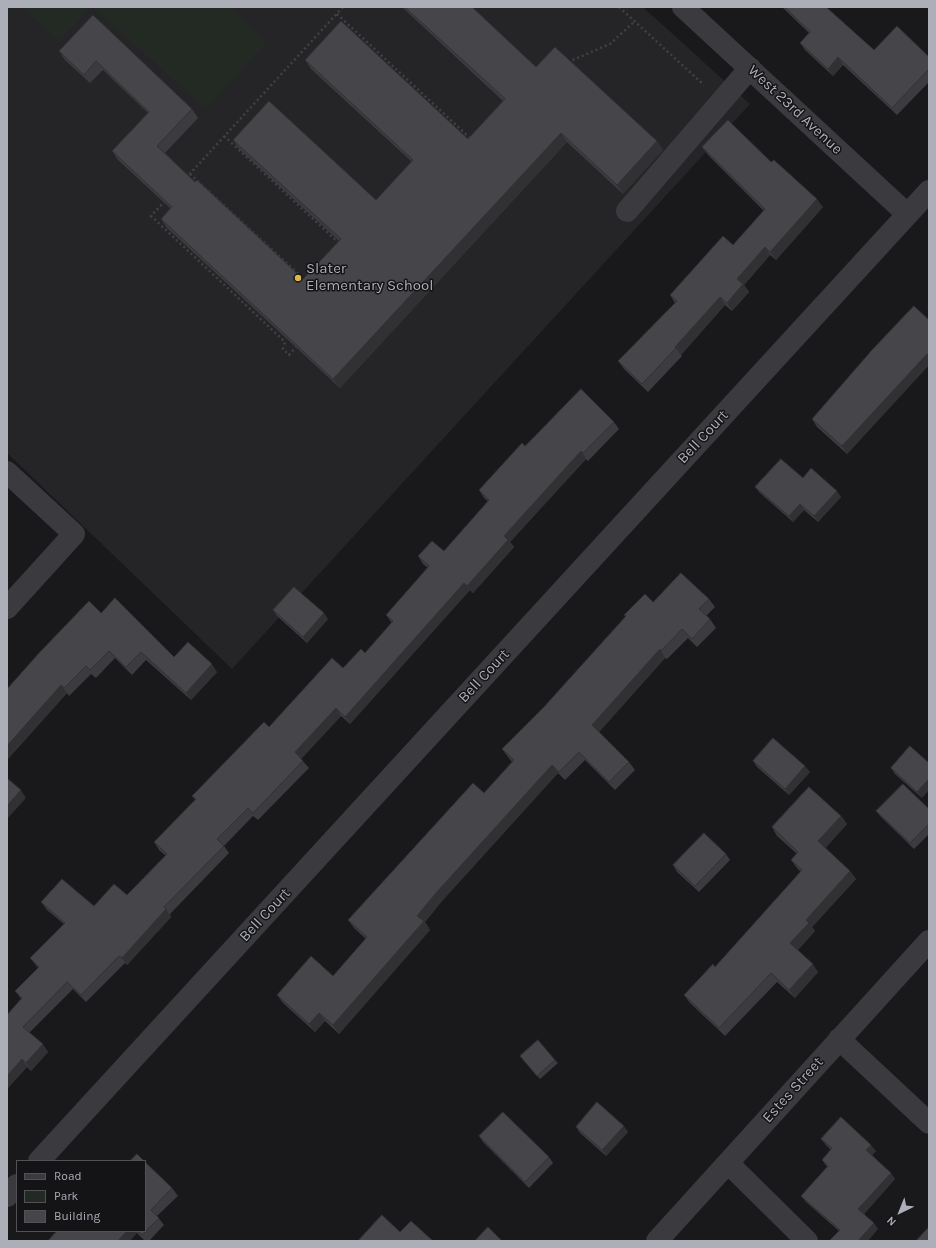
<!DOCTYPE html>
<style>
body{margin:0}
#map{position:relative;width:936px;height:1248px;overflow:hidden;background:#19181a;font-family:Karla,sans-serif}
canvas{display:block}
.frame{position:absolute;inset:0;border:8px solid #acafb8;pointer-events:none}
.legend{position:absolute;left:16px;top:1160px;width:130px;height:72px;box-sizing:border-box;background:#141315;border:1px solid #515156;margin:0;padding:5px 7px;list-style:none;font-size:12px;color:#acafb8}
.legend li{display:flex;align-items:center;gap:8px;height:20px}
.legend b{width:20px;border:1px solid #515156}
.north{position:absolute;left:880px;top:1192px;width:40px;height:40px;-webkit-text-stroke:3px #141315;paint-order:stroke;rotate:223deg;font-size:11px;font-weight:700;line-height:16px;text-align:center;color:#acafb8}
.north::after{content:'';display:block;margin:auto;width:14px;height:18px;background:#acafb8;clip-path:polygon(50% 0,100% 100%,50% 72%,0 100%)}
</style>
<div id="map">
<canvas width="936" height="1248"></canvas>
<div class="frame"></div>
<ul class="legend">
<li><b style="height:5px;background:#3a3a3f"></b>Road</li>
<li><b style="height:11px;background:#232a24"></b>Park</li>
<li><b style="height:11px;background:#46464a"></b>Building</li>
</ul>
<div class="north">N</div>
</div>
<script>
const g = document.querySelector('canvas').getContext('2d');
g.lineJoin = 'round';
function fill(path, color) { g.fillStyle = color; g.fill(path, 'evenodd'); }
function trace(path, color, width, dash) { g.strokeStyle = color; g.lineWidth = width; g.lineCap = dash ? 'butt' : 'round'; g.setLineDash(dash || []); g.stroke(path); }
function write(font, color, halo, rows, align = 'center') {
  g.font = font + ' Karla,sans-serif'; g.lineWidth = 3; g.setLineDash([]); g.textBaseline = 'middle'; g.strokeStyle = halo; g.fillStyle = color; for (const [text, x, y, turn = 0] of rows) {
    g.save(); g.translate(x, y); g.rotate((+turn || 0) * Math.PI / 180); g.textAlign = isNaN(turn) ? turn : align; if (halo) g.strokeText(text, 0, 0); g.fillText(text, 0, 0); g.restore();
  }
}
fill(new Path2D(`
 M 7,7 L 643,7 L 750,104 L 232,669 L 7,453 Z`), '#252527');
fill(new Path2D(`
 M 21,7 L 90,7 L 59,40 Z
 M 93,7 L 230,7 L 266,43 L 206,108 Z`), '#232a24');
trace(new Path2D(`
 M 619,7 L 704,85
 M 337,14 L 471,139
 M 568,62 L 610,44 L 635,21
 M 224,136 L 340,244
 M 190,174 L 305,280
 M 186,178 L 343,7
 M 165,201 L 151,216 L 285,342 L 283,349 L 289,355 L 296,347`), '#404145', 2.5, [2, 3]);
trace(new Path2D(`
 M 683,7 L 907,214
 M 627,211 L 750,68
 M 7,472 L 74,534 L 7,608
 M 839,1039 L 929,1123
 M 39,1161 L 929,191
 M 728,1163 L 807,1241
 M 7,1196 L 17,1185
 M 657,1241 L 929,941`), '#3a3a3f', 22);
fill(new Path2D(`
 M 402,7 L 472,7 L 536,67 L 657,141 L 663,150 L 623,194 L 567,142 L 340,388 L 167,228 L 161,219 L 170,208 L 118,160 L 112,151 L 148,113 L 103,70 L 90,83 L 65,60 L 59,51 L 93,15 L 192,109 L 198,118 L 165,153 L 195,182 L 303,279 L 339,241 L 239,149 L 233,140 L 376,200 L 412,162 L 311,69 L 305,60 L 468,139 L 503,101 Z
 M 782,7 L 826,7 L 874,50 L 929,57 L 929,82 L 897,115 L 843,65 L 833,76 L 805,50 L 800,43 L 809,33 Z
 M 702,147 L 771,162 L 823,207 L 776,260 L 770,255 L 744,285 L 749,292 L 732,311 L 725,305 L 681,355 L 682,356 L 648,392 L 624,369 L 618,361 L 675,303 L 670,295 L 733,245 L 764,211 L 708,155 Z
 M 929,320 L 929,365 L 847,454 L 817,427 L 812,419 Z
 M 614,422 L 619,429 L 588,461 L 586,459 L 510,542 L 514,547 L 473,593 L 470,590 L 350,724 L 341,716 L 301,759 L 309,768 L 258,820 L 253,816 L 224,846 L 229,853 L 170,914 L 171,917 L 127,965 L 125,963 L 86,1002 L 73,989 L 29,1033 L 48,1052 L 31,1071 L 27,1067 L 7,1089 L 7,1015 L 21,999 L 15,991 L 38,968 L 30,958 L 64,924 L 47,910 L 41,902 L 94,906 L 127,895 L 166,856 L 159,850 L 154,842 L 195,800 L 192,796 L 269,727 L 343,668 L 365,653 L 392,623 L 386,615 L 428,568 L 423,564 L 418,556 L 444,551 L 488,501 L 484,498 L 479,490 L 525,446 Z
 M 803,478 L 841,497 L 818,522 L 804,510 L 793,522 L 760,493 L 755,487 Z
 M 709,599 L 715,607 L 706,616 L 710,619 L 716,628 L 697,647 L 688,638 L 667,659 L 665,658 L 599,732 L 629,762 L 635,770 L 615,790 L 585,760 L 565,780 L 558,773 L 442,901 L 425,922 L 430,930 L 339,1034 L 325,1021 L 315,1032 L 283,1003 L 277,995 L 333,976 L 366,939 L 354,928 L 348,920 L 484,793 L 512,762 L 508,757 L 502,749 L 653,602 Z
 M 273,610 L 328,619 L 307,643 L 277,616 Z
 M 101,613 L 174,657 L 217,672 L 191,700 L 146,660 L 132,675 L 115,658 L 96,678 L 91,674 L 69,696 L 67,693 L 7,760 Z
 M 910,746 L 922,798 L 895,774 L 891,768 Z
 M 753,761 L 810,772 L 789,795 L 757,767 Z
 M 929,809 L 929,834 L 914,849 L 881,817 L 876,811 Z
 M 841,816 L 847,824 L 825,848 L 850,871 L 856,879 L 812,927 L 815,931 L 798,950 L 818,972 L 795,998 L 777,982 L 725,1036 L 690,1003 L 684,995 L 715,967 L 801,872 L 797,868 L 791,860 L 797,854 L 777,836 L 772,827 Z
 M 726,854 L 730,860 L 699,892 L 677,872 L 673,865 Z
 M 520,1056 L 555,1060 L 558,1063 L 540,1079 Z
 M 576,1127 L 628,1132 L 606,1156 L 580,1133 Z
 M 479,1136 L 549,1157 L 553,1163 L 529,1188 L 483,1142 Z
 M 821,1139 L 876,1151 L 872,1155 L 895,1179 L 864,1214 L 878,1229 L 839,1231 L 806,1202 L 801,1196 L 827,1167 L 822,1160 L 831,1150 L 826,1145 Z
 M 145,1162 L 172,1188 L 178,1196 L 157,1216 L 164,1225 L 149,1241 L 145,1241 L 137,1233 L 57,1231 L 145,1231 Z`), '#3c3c40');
fill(new Path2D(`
 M 838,57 L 843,65 L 833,76 L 828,69 Z
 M 561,133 L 567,142 L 340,388 L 333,379 Z
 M 657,141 L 663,150 L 623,194 L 617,185 Z
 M 817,199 L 823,207 L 776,260 L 770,252 Z
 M 765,247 L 770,255 L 744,285 L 749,292 L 732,311 L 727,303 L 737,279 Z
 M 720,297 L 725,305 L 681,355 L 675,347 Z
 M 927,354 L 929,357 L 929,365 L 847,454 L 842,446 Z
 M 581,451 L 586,459 L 510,542 L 514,547 L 473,593 L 467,586 L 504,536 Z
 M 837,491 L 841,497 L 818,522 L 814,516 Z
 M 800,504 L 804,510 L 793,522 L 789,516 Z
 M 464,583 L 470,590 L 350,724 L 345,717 Z
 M 324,613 L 328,619 L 307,643 L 303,637 Z
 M 660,649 L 665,658 L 598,733 L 592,725 Z
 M 212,664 L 217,672 L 191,700 L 186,693 Z
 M 61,685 L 67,693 L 7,760 L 7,746 Z
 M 336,708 L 341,716 L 300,760 L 295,752 Z
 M 552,765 L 558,773 L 442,901 L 425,922 L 430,930 L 339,1034 L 333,1025 L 417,916 L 436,893 Z
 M 805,766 L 810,772 L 789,795 L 785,789 Z
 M 929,779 L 929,790 L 922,798 L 917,792 Z
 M 21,790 L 26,798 L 7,819 L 7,806 Z
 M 841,816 L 847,824 L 824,850 L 818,841 Z
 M 850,871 L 856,879 L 812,927 L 815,931 L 796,952 L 790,943 L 806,920 Z
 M 166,909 L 171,917 L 127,965 L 122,958 Z
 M 813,964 L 818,972 L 795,998 L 789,990 Z
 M 319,1013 L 325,1021 L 315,1032 L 309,1024 Z
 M 43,1044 L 48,1052 L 31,1071 L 26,1063 Z
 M 22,1059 L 27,1067 L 7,1089 L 7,1076 Z
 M 624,1126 L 628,1132 L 606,1156 L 602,1150 Z
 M 871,1145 L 876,1151 L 871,1156 L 866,1150 Z
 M 891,1173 L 895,1179 L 863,1215 L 858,1209 Z
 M 874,1223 L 878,1229 L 868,1241 L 858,1241 Z
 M 127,1231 L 136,1231 L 137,1233 L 130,1241 L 118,1241 Z`), '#313134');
const building = new Path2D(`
 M 405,7 L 472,7 L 536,67 L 555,47 L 657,141 L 617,185 L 561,133 L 333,379 L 161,219 L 172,207 L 112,151 L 149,112 L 96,61 L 84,75 L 59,51 L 93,15 L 192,109 L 157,146 L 195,182 L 197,180 L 303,279 L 341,239 L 233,140 L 269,101 L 376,200 L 413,160 L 305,60 L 341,21 L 468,139 L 505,99 Z
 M 785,7 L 826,7 L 874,50 L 897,26 L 929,57 L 929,69 L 892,108 L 838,57 L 828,69 L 800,43 L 810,32 Z
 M 728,120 L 771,162 L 774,160 L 817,199 L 770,252 L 765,247 L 737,279 L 743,284 L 727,303 L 720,297 L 675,347 L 676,348 L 642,384 L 618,361 L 677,301 L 670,295 L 723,236 L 733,245 L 765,209 L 702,147 Z
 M 914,306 L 929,320 L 929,356 L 927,354 L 842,446 L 812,419 L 872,350 Z
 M 581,389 L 614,422 L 583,453 L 581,451 L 504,536 L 508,540 L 467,586 L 464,583 L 345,717 L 336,708 L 295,752 L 303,761 L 253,813 L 248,808 L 217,839 L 224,846 L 164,907 L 166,909 L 122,958 L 119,956 L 81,995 L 67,982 L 23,1027 L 43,1044 L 26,1063 L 22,1059 L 7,1076 L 7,1015 L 22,998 L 15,991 L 39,967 L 30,958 L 65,923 L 41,902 L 62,879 L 94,906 L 114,884 L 127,895 L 167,854 L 154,842 L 196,799 L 192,796 L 264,722 L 269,727 L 332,658 L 343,668 L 361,649 L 365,653 L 393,621 L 386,615 L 429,566 L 418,556 L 432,541 L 444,551 L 489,500 L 479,490 L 522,443 L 525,446 Z
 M 781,459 L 803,478 L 811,468 L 837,491 L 814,516 L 800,504 L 789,516 L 755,487 Z
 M 681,573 L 709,599 L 699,609 L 710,619 L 692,639 L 682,629 L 661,651 L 660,649 L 592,725 L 629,762 L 609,782 L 579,752 L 559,772 L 552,765 L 436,893 L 417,916 L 424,921 L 333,1025 L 319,1013 L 309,1024 L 277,995 L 311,956 L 333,976 L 367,937 L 348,920 L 473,783 L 484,793 L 514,760 L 502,749 L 543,708 L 626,616 L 624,615 L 645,594 L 653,602 Z
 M 294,587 L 324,613 L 303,637 L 273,610 Z
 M 115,598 L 174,657 L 188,642 L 212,664 L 186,693 L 141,652 L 126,667 L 109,651 L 90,670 L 86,666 L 64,688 L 61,685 L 7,746 L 7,689 L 40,652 L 89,601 L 101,613 Z
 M 773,738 L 805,766 L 785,789 L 753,761 Z
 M 910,746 L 929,763 L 929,779 L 917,792 L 891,768 Z
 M 7,778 L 21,790 L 7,806 Z
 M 903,784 L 929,809 L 929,824 L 910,843 L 876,811 Z
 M 809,787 L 841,816 L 818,841 L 850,871 L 806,920 L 809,923 L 790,943 L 813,964 L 789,990 L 771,973 L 719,1028 L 684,995 L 713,964 L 715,967 L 802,870 L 791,860 L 798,852 L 772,827 Z
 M 704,833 L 726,854 L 695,886 L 673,865 Z
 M 538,1040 L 555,1060 L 537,1076 L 520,1056 Z
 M 597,1102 L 624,1126 L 602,1150 L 576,1127 Z
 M 503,1112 L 549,1157 L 525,1182 L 479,1136 Z
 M 841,1117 L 871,1145 L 866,1150 L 891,1173 L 858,1209 L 874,1223 L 858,1241 L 829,1241 L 840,1230 L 801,1196 L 828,1166 L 822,1160 L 832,1148 L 821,1139 Z
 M 137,1154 L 144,1161 L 130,1161 Z
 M 145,1162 L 172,1188 L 151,1210 L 159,1218 L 142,1235 L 138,1231 L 145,1231 Z
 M 382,1215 L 400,1232 L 411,1221 L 433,1241 L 358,1241 Z
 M 488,1227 L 502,1241 L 475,1241 Z
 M 929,1227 L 929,1241 L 916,1241 Z
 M 57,1231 L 127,1231 L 118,1241 L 48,1241 Z`);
fill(building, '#46464a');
trace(building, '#313134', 1);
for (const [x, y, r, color] of [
 [298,278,4,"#dcb74f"]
]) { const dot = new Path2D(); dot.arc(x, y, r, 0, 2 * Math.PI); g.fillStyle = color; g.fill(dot); trace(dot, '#141315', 1.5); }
write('15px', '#acafb8', '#141315', [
 ["West 23rd Avenue",795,110,43],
 ["Bell Court",703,437,-47],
 ["Bell Court",484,676,-47],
 ["Bell Court",265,915,-47],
 ["Estes Street",793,1090,-48]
]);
write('15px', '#acafb8', '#141315', [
 ["Slater",306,269],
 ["Elementary School",306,286]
], 'left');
</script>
